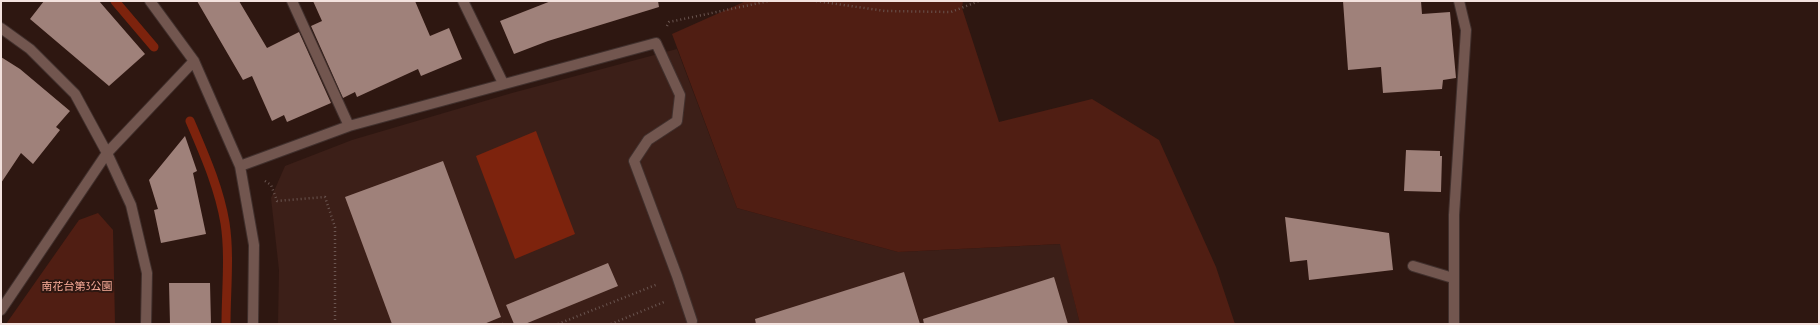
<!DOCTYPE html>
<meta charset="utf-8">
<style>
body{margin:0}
#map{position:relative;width:1820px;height:325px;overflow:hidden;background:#2e1711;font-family:"PT Sans Narrow",sans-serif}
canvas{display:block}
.frame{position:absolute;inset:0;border:2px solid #f3e2de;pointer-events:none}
</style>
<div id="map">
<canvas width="1820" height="325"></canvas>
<div class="frame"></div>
</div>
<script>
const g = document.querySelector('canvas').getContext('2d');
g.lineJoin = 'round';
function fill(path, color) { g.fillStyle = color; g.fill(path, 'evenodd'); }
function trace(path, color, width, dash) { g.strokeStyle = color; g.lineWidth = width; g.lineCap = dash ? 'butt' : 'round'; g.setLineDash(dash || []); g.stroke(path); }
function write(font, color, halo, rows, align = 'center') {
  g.font = font + ' "PT Sans Narrow","Noto Sans JP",sans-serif'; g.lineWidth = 4; g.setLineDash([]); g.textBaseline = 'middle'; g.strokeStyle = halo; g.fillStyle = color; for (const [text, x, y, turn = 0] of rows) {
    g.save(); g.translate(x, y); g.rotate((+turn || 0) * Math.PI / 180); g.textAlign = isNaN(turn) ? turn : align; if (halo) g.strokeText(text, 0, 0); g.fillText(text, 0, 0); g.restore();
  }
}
fill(new Path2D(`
 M 677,49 L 737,208 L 898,252 L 1061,244 L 1080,324 L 278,324 L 279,270 L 271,198 L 285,166 L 352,140 L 512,93 Z`), '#3c1f18');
fill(new Path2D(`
 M 746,1 L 963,1 L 962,8 L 999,122 L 1092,99 L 1159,140 L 1216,267 L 1235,324 L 1080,324 L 1060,244 L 898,252 L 737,208 L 672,34 Z
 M 98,213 L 113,230 L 115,324 L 6,324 L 79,220 Z`), '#501e13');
fill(new Path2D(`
 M 536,131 L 575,234 L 515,259 L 476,156 Z`), '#7d230d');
trace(new Path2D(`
 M 115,1 L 154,47
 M 190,121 C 204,154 219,187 225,223 C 230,255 226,291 226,324`), '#7d230d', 9);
fill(new Path2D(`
 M 44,1 L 99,1 L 145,54 L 109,86 L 30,19 Z
 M 197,1 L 239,1 L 267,48 L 299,32 L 331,103 L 287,122 L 284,115 L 272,121 L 252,76 L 243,80 Z
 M 313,1 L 415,1 L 430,36 L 449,28 L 462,59 L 421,76 L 418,69 L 357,97 L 355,92 L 343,98 L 311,26 L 322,21 Z
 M 551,1 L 658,1 L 659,7 L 548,41 L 514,54 L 500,21 Z
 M 1343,1 L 1421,1 L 1422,14 L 1450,12 L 1456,78 L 1443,80 L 1442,89 L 1383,93 L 1381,67 L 1348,70 Z
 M 1,57 L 20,69 L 70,111 L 56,127 L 60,130 L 33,164 L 21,153 L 1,183 Z
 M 185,136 L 197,171 L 193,173 L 206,234 L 161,243 L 154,210 L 158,209 L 149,180 Z
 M 1406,150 L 1440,151 L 1440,156 L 1442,156 L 1441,192 L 1404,191 Z
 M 443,161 L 501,317 L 484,324 L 392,324 L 345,197 Z
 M 1285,217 L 1389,233 L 1393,270 L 1309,280 L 1307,260 L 1290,262 Z
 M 608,263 L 618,286 L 525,324 L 514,324 L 506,305 Z
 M 904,272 L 920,324 L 756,324 L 755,319 Z
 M 1054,277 L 1068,324 L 924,324 L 923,319 Z
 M 169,283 L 210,283 L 211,324 L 170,324 Z`), '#9f817a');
const minor = new Path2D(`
 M 150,1 L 194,61 L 240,166 L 254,245 L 253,324
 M 292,1 L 349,126
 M 463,1 L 503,83
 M 1,28 L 30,49 L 75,94 L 107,153 L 131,205 L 147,273 L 146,324
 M 240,166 L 349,126 L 656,43 L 680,95 L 677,121 L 648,140 L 634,161 L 677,276 L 692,321
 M 1413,266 L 1453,278
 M 1,310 L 107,153 L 194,61
 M 1454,324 L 1454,215 L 1466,30 L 1459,1`);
trace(minor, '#41302d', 12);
trace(new Path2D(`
 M 816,1 L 885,11 L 951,12 L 979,1
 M 667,26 L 669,22 L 769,1
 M 265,181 L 271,185 L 277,201 L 325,197 L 335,227 L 335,324
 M 502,324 L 504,324
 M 558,324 L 658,284
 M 611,324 L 664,302`), '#6a5550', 2.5, [1, 3]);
trace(minor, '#72564f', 10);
write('11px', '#faad9a', '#2e1711', [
 ["南花台第3公園",77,287]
]);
</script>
